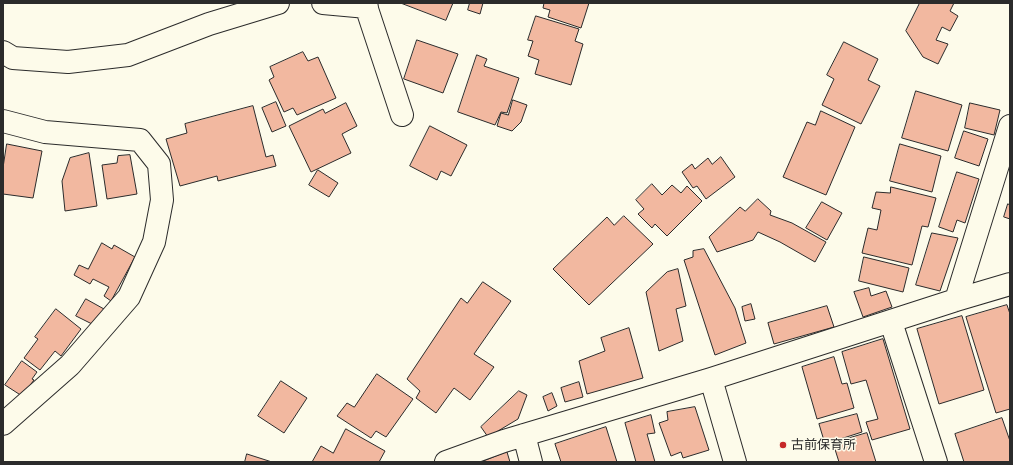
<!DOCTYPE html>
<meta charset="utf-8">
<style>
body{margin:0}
#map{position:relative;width:1013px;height:465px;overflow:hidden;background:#fdfbea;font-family:Barlow,sans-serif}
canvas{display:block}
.frame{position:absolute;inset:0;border:4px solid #2b2b2b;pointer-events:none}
</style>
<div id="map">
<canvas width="1013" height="465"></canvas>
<div class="frame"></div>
</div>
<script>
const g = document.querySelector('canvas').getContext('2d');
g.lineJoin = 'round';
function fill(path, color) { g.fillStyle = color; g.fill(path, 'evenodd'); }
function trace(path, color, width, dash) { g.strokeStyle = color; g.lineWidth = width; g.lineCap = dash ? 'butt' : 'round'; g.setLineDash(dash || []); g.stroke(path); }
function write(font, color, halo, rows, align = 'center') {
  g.font = font + ' Barlow,"Noto Sans JP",sans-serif'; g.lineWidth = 3; g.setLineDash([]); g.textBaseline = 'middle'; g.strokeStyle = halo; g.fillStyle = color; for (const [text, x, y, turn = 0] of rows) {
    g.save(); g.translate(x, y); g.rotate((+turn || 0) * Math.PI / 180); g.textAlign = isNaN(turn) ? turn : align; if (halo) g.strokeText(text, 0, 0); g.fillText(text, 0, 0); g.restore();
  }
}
const building = new Path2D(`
 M 401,3 L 453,3 L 446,20 Z
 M 470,3 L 483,3 L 480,14 L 468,10 Z
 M 543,3 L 589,3 L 581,28 L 548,17 L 550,10 L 543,8 L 544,3 Z
 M 920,3 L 954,3 L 950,11 L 958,16 L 950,31 L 942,27 L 936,40 L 948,44 L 938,64 L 923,57 L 906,31 Z
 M 536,16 L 579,29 L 575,41 L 583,44 L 571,85 L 535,74 L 539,60 L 528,56 L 533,41 L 528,40 Z
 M 417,40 L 458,54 L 443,93 L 404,79 Z
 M 844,42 L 878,59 L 868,80 L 880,86 L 861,124 L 822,105 L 834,79 L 827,75 Z
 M 303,52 L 308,61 L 318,57 L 336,98 L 297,115 L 293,108 L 284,112 L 269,80 L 274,77 L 270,67 Z
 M 477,55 L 487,59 L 484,66 L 519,78 L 507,113 L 501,112 L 495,125 L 458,112 Z
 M 916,91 L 962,105 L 948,151 L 902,138 Z
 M 513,100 L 527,105 L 521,122 L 512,131 L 497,126 L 501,113 L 508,115 Z
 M 276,102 L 286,126 L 272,132 L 262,108 Z
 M 346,103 L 357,126 L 342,134 L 351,153 L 311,172 L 289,126 L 323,109 L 325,113 Z
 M 970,103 L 1000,110 L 994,135 L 965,128 Z
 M 253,106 L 266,157 L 273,155 L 276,166 L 218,181 L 217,176 L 180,186 L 166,139 L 187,133 L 185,124 Z
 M 821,111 L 855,127 L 826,195 L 783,177 L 807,122 L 815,125 Z
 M 430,126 L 467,145 L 451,176 L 441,171 L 437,180 L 410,166 Z
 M 964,131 L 988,139 L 979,166 L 955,158 Z
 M 7,144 L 42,151 L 33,198 L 3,194 L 3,168 Z
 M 900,144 L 941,156 L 932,192 L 890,181 Z
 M 89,153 L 97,206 L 65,211 L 62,181 L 70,158 Z
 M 130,155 L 137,194 L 107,199 L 102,165 L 117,163 L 118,156 Z
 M 721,157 L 735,177 L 706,199 L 697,186 L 693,188 L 682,172 L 692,164 L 695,169 L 708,158 L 712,164 Z
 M 318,170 L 338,183 L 329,197 L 309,185 Z
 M 957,172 L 979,179 L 965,223 L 957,220 L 953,232 L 939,227 Z
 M 652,184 L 662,195 L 672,185 L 681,193 L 687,186 L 702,201 L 667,236 L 655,224 L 652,228 L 638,214 L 644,209 L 636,200 Z
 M 891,187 L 936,198 L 928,227 L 922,226 L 912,265 L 862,253 L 868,228 L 877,230 L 881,210 L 872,208 L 876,192 L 890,193 Z
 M 758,199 L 771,211 L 770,215 L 792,223 L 826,242 L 815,262 L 780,242 L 758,232 L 753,240 L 717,252 L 709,237 L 740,207 L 745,211 Z
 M 822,202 L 842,213 L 827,240 L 806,228 Z
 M 1008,204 L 1010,205 L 1010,219 L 1004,217 Z
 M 624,216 L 653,244 L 589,305 L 553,269 L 607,217 L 614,225 Z
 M 932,233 L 958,238 L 940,291 L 916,285 Z
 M 102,243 L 112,249 L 114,245 L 135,257 L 111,301 L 104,296 L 109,287 L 93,279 L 90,284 L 74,275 L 79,265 L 88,269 Z
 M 704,249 L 735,308 L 746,343 L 715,355 L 684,260 L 693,257 L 693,251 Z
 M 864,257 L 909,268 L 903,292 L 859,281 Z
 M 678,269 L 686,306 L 676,309 L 683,341 L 659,351 L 646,292 L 667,272 Z
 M 483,282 L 511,301 L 474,354 L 494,367 L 470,400 L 454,388 L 436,413 L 416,398 L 420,391 L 407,379 L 461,298 L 467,303 Z
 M 869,288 L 871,296 L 886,291 L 892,307 L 863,317 L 854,292 Z
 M 86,299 L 104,309 L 94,325 L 76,316 Z
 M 751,304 L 755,319 L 745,321 L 742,307 Z
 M 1007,305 L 1010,314 L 1010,409 L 996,413 L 966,317 Z
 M 827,306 L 834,327 L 774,344 L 768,323 Z
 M 56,309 L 81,329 L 61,356 L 55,351 L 40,370 L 24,358 L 38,339 L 35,337 Z
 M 962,316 L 984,390 L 939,404 L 917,329 Z
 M 629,328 L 643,378 L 587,394 L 579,361 L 605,351 L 601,338 Z
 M 883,339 L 910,429 L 872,440 L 866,422 L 878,419 L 866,380 L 851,384 L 842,352 Z
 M 834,357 L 842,384 L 847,383 L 854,408 L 817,419 L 802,367 Z
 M 22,361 L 37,372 L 32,379 L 34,380 L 22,396 L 5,385 Z
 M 377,374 L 413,399 L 386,437 L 376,431 L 371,438 L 337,416 L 347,403 L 354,407 Z
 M 281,381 L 307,398 L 284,433 L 258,416 Z
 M 579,382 L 583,397 L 565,402 L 561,388 Z
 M 519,391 L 527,395 L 518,419 L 488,437 L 481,427 Z
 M 552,393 L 557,406 L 548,411 L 543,397 Z
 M 695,407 L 709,450 L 683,458 L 681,452 L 671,456 L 659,423 L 668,420 L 667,412 Z
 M 857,414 L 862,432 L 825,444 L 819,424 Z
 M 651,415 L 655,433 L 647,434 L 655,462 L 636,462 L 625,423 Z
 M 1002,418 L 1010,441 L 1010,462 L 964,462 L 955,434 Z
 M 606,427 L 617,462 L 561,462 L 555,444 Z
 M 346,429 L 385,451 L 379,462 L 312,462 L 321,446 L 333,453 Z
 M 867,433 L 876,462 L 839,462 L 833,443 Z
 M 507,452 L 510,462 L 481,462 Z
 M 247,454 L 272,462 L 245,462 Z`);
fill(building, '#f2b8a0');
trace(building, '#2b2b2b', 1);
const minor = new Path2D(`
 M 323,3 L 367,7
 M 365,3 L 402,115
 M 3,52 L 13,58 L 68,62 L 128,55 L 209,24 L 278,3
 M 3,121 L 45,132 L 140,140 L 159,164 L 162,200 L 154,242 L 129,297 L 70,365 L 3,424
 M 956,300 L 1010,126
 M 891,322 L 936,462
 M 711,379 L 735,462
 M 524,435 L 531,462
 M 446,462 L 504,441 L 711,379 L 956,300 L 1010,284`);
trace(minor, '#2b2b2b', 24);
trace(minor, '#fdfbea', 22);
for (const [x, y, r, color] of [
 [783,445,4,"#c62828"]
]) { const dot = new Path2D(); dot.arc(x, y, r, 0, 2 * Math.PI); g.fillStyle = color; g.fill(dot); trace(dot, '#fdfbea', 1.5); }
write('13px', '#2b2b2b', '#fdfbea', [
 ["古前保育所",791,445]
], 'left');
</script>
